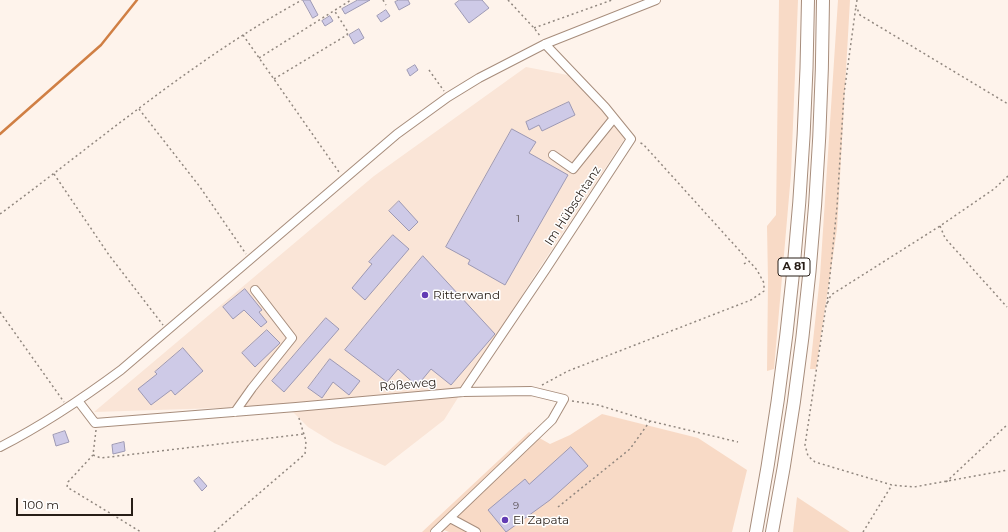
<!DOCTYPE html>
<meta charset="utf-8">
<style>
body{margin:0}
#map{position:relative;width:1008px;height:532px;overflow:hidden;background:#fef3eb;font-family:Montserrat,sans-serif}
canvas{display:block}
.scale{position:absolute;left:16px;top:498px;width:117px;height:18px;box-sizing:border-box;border:2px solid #281e17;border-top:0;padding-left:5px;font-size:12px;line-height:14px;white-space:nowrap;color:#281e17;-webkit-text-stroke:3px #fff;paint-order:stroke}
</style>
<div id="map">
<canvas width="1008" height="532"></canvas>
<div class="scale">100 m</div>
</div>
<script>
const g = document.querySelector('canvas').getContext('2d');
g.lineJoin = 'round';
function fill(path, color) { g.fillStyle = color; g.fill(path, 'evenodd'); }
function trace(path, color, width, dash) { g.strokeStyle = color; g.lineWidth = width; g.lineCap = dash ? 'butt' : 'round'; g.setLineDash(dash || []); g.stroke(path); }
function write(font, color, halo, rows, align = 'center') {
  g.font = font + ' Montserrat,sans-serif'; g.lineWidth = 3; g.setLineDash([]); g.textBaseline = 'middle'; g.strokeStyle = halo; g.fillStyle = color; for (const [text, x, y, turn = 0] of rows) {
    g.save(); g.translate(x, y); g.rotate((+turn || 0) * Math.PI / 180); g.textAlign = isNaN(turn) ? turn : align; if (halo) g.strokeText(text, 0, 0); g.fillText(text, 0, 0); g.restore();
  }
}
fill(new Path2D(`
 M 526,67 L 578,77 L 625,138 L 533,278 L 444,420 L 385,466 L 334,443 L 308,427 L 294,413 L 281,406 L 94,412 L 374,176 Z`), '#fae5d7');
fill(new Path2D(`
 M 779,0 L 798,0 L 791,174 L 774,369 L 767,371 L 768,281 L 767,226 L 776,215 Z
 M 838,0 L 850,0 L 837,229 L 816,369 L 810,369 L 820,276 Z
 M 602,414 L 698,438 L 747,470 L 732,532 L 449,532 L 444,530 L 441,532 L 422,532 L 529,432 L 550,444 L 570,435 Z
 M 797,497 L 850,532 L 793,532 Z`), '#f8dac6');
trace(new Path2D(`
 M 0,134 L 101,45 L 137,0`), '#d07f44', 2.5);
const building = new Path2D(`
 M 303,0 L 310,0 L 318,15 L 313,18 Z
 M 358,0 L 370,0 L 345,14 L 342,9 Z
 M 399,0 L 408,0 L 410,4 L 399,10 L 395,2 Z
 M 460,0 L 482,0 L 489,8 L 469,23 L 455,4 Z
 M 386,10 L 390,16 L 381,22 L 377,16 Z
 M 330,16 L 333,21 L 325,26 L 322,21 Z
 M 359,29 L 364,38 L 354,44 L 349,35 Z
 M 415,65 L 418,70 L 410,76 L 407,70 Z
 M 569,102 L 575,115 L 542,131 L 539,125 L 529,130 L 526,122 Z
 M 512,129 L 536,142 L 529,153 L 568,175 L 505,285 L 468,264 L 470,260 L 446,247 Z
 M 399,201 L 418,222 L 409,231 L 389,211 Z
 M 393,235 L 409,249 L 365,300 L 352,288 L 372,264 L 369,262 Z
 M 423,256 L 495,334 L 451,385 L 431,369 L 417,386 L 398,369 L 387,382 L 345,350 Z
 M 245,289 L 262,310 L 259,312 L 267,322 L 261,327 L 244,310 L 233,319 L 223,307 Z
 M 326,318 L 339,329 L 284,392 L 272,381 Z
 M 267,330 L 280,343 L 255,367 L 242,353 Z
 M 183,348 L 203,371 L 175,395 L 171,390 L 151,405 L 138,389 L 157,374 L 155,372 Z
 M 330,359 L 360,381 L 349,395 L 333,382 L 322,398 L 308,388 Z
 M 65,431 L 69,442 L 56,446 L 53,435 Z
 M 124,442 L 125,451 L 113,454 L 112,445 Z
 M 571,447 L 588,466 L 550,500 L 506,532 L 488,510 L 525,479 L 529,484 Z
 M 199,477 L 207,486 L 202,491 L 194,481 Z`);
fill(building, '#cecae7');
trace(building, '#9d99b4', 1);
const minor = new Path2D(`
 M 553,155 L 573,169 L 614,118
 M 463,392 L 546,269 L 631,139 L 605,107 L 545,44
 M 79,402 L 95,423 L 296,407 L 463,392 L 531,391 L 564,399 L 552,420 L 435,532
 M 235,412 L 252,388 L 292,338 L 255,290
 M 0,447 C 43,425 82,399 121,370 L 397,134 L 448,97 L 479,78 L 545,44 L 656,0
 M 450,518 L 476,532`);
const highway = new Path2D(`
 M 756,532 C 789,357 806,178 808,0
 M 772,532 C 806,357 822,179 823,0`);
trace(minor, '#a78d7c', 10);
trace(highway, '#a78d7c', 14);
trace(new Path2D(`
 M 383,0 L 386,5
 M 508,0 L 534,28 L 541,37
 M 857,0 L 856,6 L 860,15 L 1008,104
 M 534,28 L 612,0
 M 243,35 L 339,172
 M 259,58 L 351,0
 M 429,70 L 444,91
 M 274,79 L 347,35 L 348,32 L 334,10
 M 139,109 L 200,187 L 246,254
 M 54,174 L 109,255 L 163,325
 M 1008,176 L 994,189 L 940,226 L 831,295 L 826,306 L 805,445 L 808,456 L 815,462 L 892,485 L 914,487 L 1008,470
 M 0,214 C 99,141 194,59 302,0
 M 940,226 L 945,238 L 1007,307
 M 744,264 L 748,261
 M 827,304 L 837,207 L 844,94 L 856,6
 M 0,312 L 64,402
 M 542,385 L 568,371 L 751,300 L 764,291 L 764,283 L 757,270 L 643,144 L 638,142
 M 572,401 L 598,405 L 650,421 L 738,442
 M 96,430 L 93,455 L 68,482 L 67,487 L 141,532
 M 93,455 L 101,458 L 304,434
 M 946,482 L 1008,424
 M 558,507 L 630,449 L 650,421
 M 214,532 L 305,454 L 306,441 L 298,415
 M 863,532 L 892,485`), '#91877f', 1.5, [2, 3]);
trace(minor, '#fff', 8);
trace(highway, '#fff', 12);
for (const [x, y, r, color] of [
 [425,295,4,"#623cb4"],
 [505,520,4,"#623cb4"]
]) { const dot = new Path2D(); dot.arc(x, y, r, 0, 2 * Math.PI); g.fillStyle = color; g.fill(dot); trace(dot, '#fff', 1.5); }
write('10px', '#52494b', null, [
 ["1",518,219],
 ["9",516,506]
]);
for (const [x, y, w] of [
 [794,267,32]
]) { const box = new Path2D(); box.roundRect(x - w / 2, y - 9, w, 18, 3); g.fillStyle = '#fff'; g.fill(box); trace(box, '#281e17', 1); }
write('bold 11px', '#281e17', null, [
 ["A 81",794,267]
]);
write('12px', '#281e17', '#fff', [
 ["Im Hübschtanz",573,206,-57],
 ["Rößeweg",408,385,-5]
]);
write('12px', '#281e17', '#fff', [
 ["Ritterwand",433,295],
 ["El Zapata",513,520]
], 'left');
</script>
